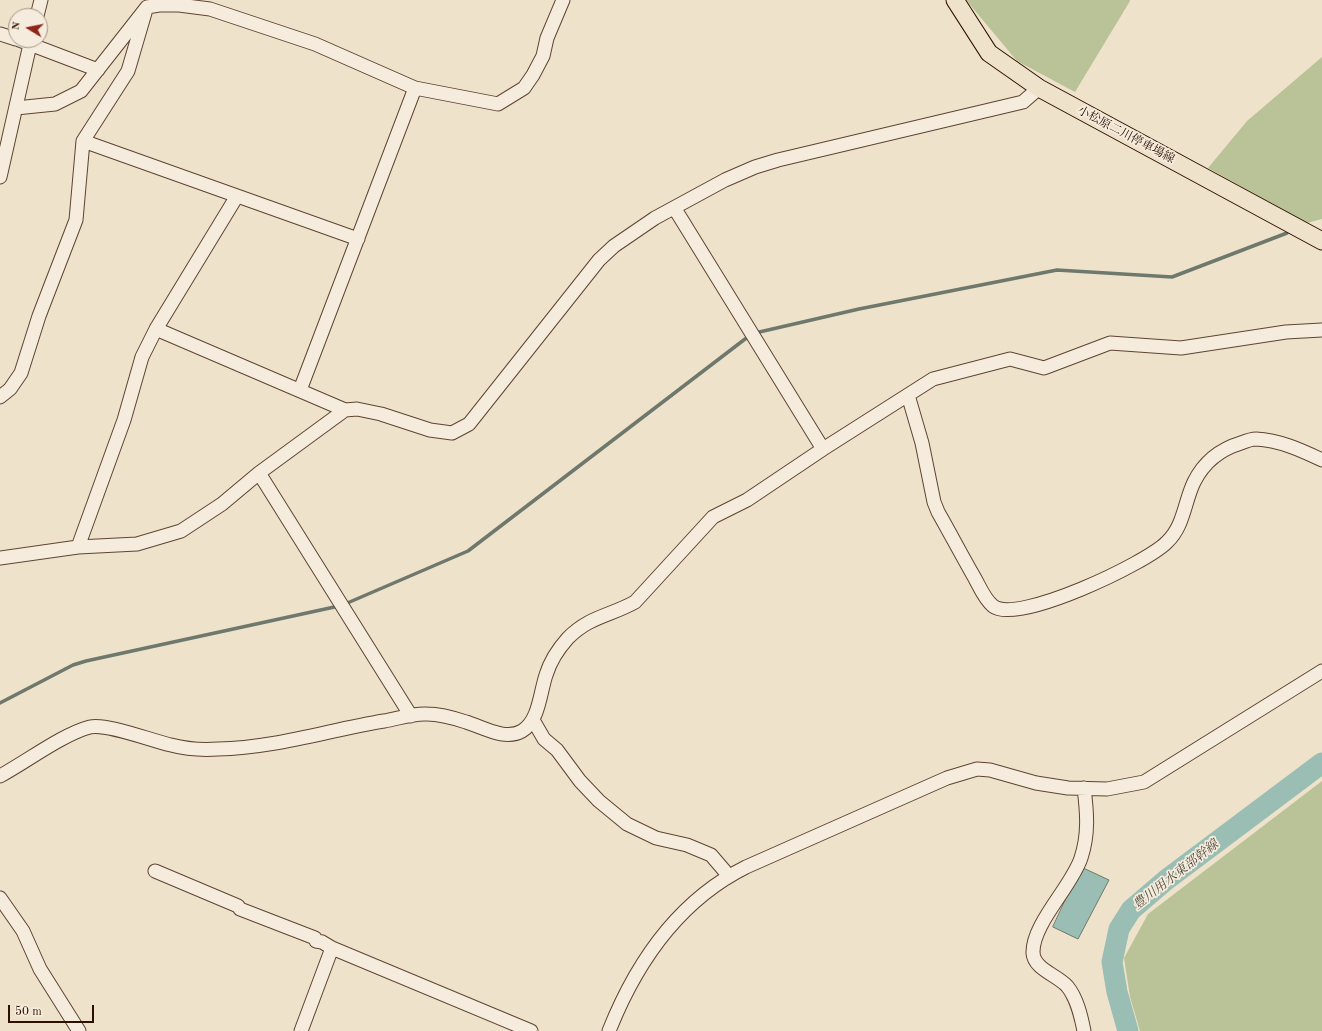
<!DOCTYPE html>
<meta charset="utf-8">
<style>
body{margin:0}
#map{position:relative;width:1322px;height:1031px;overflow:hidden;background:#efe2ca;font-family:"Old Standard TT",serif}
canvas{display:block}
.north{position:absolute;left:8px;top:8px;width:40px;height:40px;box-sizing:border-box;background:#f5ecdd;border:1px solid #a59485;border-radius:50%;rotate:280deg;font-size:11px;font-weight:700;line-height:16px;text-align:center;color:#2d1000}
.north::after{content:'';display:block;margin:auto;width:14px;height:18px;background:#8f2418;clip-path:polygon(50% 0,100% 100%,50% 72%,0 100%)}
.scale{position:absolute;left:8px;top:1005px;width:86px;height:18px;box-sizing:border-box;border:2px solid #2d1000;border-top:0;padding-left:5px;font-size:12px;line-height:14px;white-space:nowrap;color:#2d1000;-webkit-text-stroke:3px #f5ecdd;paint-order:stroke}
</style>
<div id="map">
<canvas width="1322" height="1031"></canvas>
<div class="north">N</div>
<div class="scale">50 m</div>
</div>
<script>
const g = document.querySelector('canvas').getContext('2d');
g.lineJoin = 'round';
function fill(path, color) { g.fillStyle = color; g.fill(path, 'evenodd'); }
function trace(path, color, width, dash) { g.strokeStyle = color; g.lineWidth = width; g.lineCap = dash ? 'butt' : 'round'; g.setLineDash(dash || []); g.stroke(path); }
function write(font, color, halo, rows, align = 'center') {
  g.font = font + ' "Old Standard TT","Noto Serif JP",serif'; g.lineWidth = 3.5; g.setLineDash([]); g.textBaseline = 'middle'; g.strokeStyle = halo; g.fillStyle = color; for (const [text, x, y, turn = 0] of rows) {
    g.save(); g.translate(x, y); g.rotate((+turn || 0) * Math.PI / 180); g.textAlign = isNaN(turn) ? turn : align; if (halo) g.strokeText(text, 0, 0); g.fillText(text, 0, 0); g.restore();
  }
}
fill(new Path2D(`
 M 966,0 L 1130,0 L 1130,1 L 1075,92 L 1017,61 Z
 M 1322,57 L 1322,219 L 1307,223 L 1208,168 L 1247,121 Z
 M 1322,781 L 1322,1031 L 1140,1031 L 1130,997 L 1124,958 L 1148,914 Z`), '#b9c397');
const water = new Path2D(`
 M 1081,867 L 1109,880 L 1078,939 L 1053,927 Z`);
fill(water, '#9abeb4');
trace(water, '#6e786c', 1);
trace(new Path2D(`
 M 755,333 L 859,309 L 1057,270 L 1172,277 L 1287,233
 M 345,604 L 468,551 L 749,336
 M 0,703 L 73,665 L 86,661 L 339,606`), '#6e786c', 3.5);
trace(new Path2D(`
 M 1128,1031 L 1117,992 L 1112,962 L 1119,929 L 1131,910 L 1166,880 L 1322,763`), '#9abeb4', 21);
const minor = new Path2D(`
 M 37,16 L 41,0
 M 0,34 L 16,39
 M 19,40 L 98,70
 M 16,108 L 55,104 L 81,91 L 147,7 L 159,5 L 179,5 L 210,9 L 315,44 L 415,88 L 498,104 L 524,88 L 533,75 L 543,56 L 547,38 L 563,0
 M 83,141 L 358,239
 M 0,177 L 31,40
 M 675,209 L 823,449
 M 156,329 L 345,410 L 357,409 L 381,414 L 430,430 L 452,433 L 469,424 L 599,260 L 614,246 L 655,218 L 725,180 L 755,167 L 778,160 L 1023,102 L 1039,88
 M 300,390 L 415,88
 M 908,395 L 922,443 L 934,502 L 938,512 C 950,533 961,554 973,575 C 979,585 984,599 993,606 C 1017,625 1147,563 1167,542 C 1184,526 1184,503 1194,482 C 1204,462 1221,449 1241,443 C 1246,441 1251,439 1256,439 C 1279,440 1301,450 1322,460
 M 0,397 L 10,389 L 21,373 L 39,316 L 76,220 L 83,141 L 128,71 L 145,13
 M 259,473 L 411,716
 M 78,547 L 124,420 L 142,357 L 156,329 L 237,196
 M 0,558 L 78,547 L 137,544 L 181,531 L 222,504 L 259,473 L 345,410
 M 533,720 L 544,739 L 557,750 L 580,781 L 599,801 L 627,824 L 656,838 L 687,845 L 711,855 L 729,876
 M 0,776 C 26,762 63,734 90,727 C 107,723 152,741 171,745 C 186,749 203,750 218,749 C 275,748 329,730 384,721 C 397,719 413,713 427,714 C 440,714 454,718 466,722 C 483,727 505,741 522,731 C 539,721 540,693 546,675 C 550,662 559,648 568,638 C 590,616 610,616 635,602 L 713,517 L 747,500 L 823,449 L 933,379 L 1010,359 L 1044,368 L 1110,343 L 1181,348 L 1286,332 L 1322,330
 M 1084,788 C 1087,812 1089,834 1081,858 C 1072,886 1032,924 1033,953 C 1034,969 1057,975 1067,986 C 1077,998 1081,1016 1084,1031
 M 155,871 L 238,906 L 240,909 L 315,938 L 316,941 L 322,942 L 332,948 L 531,1031
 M 0,898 L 23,931 L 40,969 L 79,1031
 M 301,1031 L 332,948
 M 609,1031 C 636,963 678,901 746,867 L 947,778 L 977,769 L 990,770 L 1036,783 L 1068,788 L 1107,789 L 1144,782 L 1322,671`);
const major = new Path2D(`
 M 955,0 L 989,53 L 1039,88 L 1322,241`);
trace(minor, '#5e4432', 15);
trace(major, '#2d1000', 19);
trace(minor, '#f5ecdd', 13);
trace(major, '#efe2ca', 17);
write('12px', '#2d1000', '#f5ecdd', [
 ["小松原二川停車場線",1126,135,28]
]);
write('italic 13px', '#534d3f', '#f5ecdd', [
 ["豊川用水東部幹線",1176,875,-38]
]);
</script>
